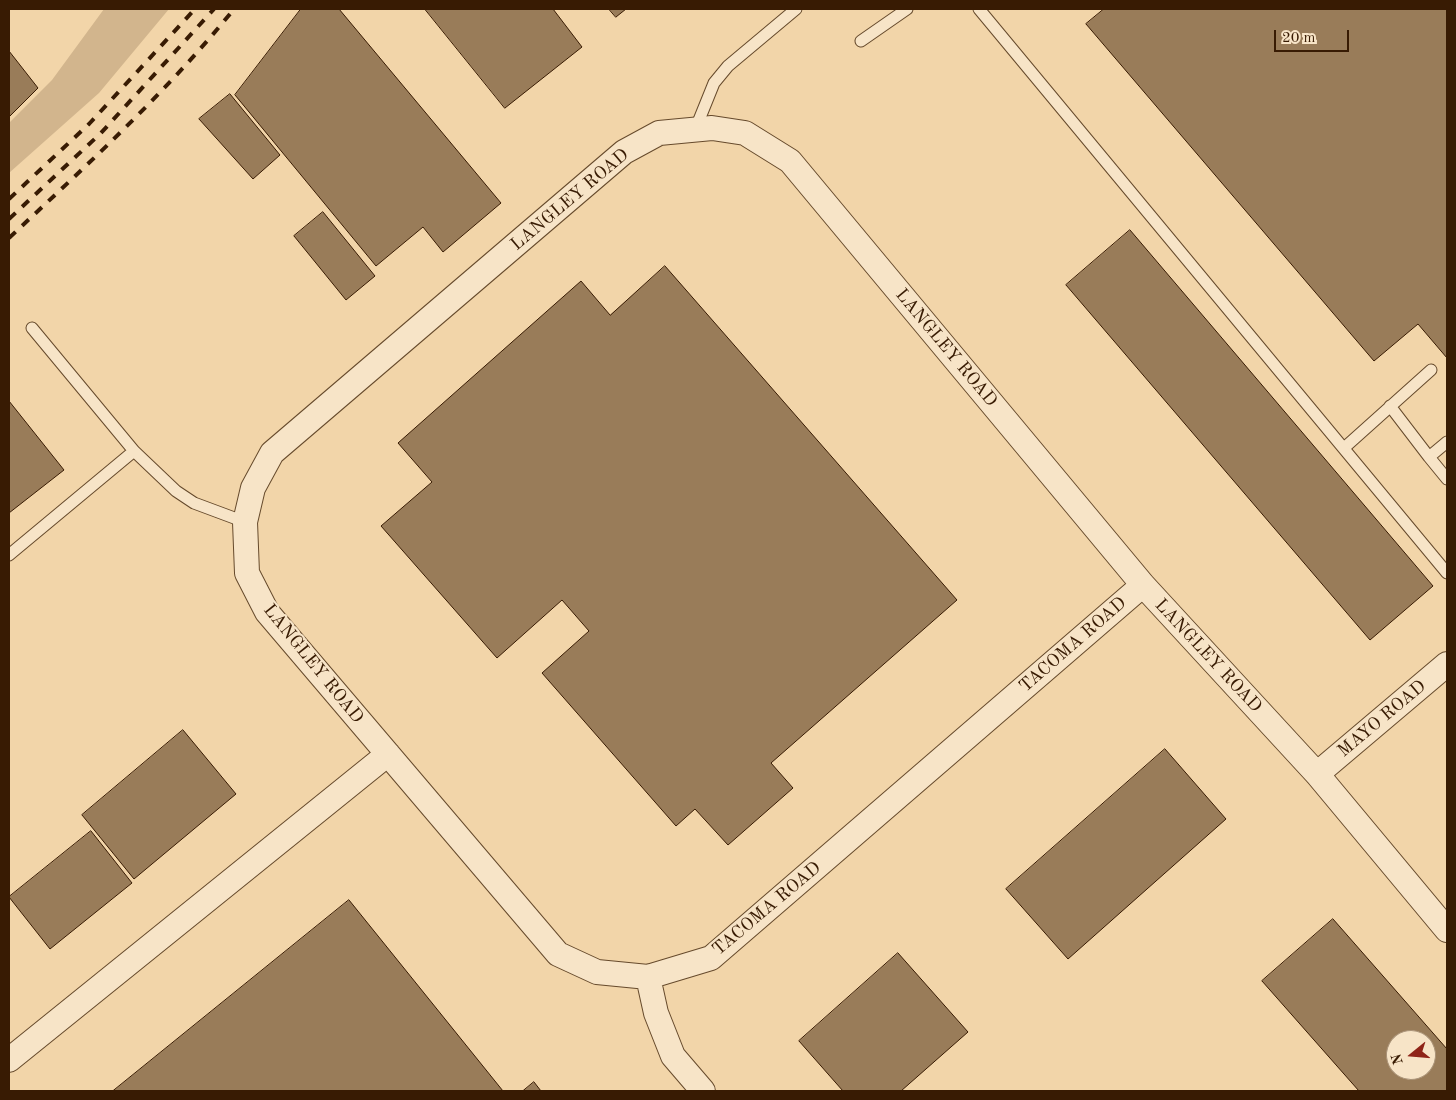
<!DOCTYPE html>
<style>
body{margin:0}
#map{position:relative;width:1456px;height:1100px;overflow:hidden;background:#f2d5a9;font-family:"Old Standard TT",serif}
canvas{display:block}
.frame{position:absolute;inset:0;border:10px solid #381b03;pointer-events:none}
.north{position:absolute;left:1386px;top:1030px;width:50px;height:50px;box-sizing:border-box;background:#f7e4c7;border:1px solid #ab9479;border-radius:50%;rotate:253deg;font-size:14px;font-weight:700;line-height:20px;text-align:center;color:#381b03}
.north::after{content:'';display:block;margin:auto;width:18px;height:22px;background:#8f2418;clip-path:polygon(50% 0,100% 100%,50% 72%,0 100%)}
.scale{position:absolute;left:1274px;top:30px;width:75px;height:22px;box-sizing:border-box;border:2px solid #381b03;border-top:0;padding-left:6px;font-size:15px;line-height:18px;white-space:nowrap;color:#381b03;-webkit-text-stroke:4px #f7e4c7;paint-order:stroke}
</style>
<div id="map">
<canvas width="1456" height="1100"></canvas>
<div class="frame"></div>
<div class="north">N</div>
<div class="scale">20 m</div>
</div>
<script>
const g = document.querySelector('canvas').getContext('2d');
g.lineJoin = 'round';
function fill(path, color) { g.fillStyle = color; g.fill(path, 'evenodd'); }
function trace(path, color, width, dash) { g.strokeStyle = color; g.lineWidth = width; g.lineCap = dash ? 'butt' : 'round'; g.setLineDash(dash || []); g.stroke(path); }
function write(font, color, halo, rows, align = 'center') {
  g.font = font + ' "Old Standard TT",serif'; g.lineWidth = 4.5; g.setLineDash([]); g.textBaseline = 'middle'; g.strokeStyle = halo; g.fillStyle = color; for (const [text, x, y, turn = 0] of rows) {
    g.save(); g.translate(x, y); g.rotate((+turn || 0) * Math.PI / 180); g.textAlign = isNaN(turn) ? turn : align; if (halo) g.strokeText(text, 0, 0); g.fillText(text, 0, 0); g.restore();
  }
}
fill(new Path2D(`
 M 104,9 L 169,9 L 99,93 L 9,173 L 9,123 L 52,80 Z`), '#d2b58d');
const building = new Path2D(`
 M 301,9 L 339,9 L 501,203 L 443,252 L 423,227 L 376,266 L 235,95 Z
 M 425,9 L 553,9 L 582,47 L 505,108 Z
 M 609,9 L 626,9 L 616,17 Z
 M 1104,9 L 1447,9 L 1447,358 L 1418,324 L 1374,361 L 1086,24 Z
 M 9,51 L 38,88 L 9,117 Z
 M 230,94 L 280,155 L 253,179 L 199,119 Z
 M 323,212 L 375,276 L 346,300 L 294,236 Z
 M 1130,230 L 1433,586 L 1370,640 L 1066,285 Z
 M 665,266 L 957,600 L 771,763 L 793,788 L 728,845 L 695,809 L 676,826 L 542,673 L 589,631 L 562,600 L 497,658 L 381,526 L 432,482 L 398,443 L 581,281 L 610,315 Z
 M 9,401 L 64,470 L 9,513 Z
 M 183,730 L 236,794 L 134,879 L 82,815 Z
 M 1165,749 L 1226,819 L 1068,959 L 1006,889 Z
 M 91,831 L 132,883 L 50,949 L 9,897 Z
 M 349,900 L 503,1091 L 113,1091 Z
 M 1333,919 L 1447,1049 L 1447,1091 L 1359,1091 L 1262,981 ZM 1396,1040 L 1426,1040 L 1426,1070 L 1396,1070 Z
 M 898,953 L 968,1032 L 901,1091 L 843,1091 L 799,1041 Z
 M 534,1082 L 541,1091 L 523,1091 Z`);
fill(building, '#997c59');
trace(building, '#381b03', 1);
const lane = new Path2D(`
 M 979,9 L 1447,573
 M 861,41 L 907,9
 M 695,130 L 714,83 L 728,66 L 796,9
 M 32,328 L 134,451 L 176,491 L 194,503 L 245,522
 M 1390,406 L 1429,457
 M 1447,442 L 1429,457 L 1447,479
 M 1344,448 L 1431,370
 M 9,555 L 134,451`);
const street = new Path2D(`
 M 1143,585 L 711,958 L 648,977 L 597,972 L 558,954 L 267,612 L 247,573 L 245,522 L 253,488 L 272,453 L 624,152 L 659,133 L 712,128 L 745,133 L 790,161 L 1143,585 L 1317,774 L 1447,930
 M 1317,774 L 1447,664
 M 648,977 L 656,1013 L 673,1056 L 703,1091
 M 9,1060 L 388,754`);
trace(lane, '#664a2c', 13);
trace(street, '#664a2c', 26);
trace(lane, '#f7e4c7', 11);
trace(street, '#f7e4c7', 24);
trace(new Path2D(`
 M 9,199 L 89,124 L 195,9
 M 9,219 L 101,133 L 214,9
 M 9,238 C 87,165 166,93 234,9`), '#381b03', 4, [9, 9]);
write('18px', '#381b03', '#f7e4c7', [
 ["LANGLEY ROAD",570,200,-40],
 ["LANGLEY ROAD",946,348,50],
 ["TACOMA ROAD",1073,645,-41],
 ["LANGLEY ROAD",1208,656,47],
 ["LANGLEY ROAD",313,664,51],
 ["MAYO ROAD",1382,719,-40],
 ["TACOMA ROAD",767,909,-40]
]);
</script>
